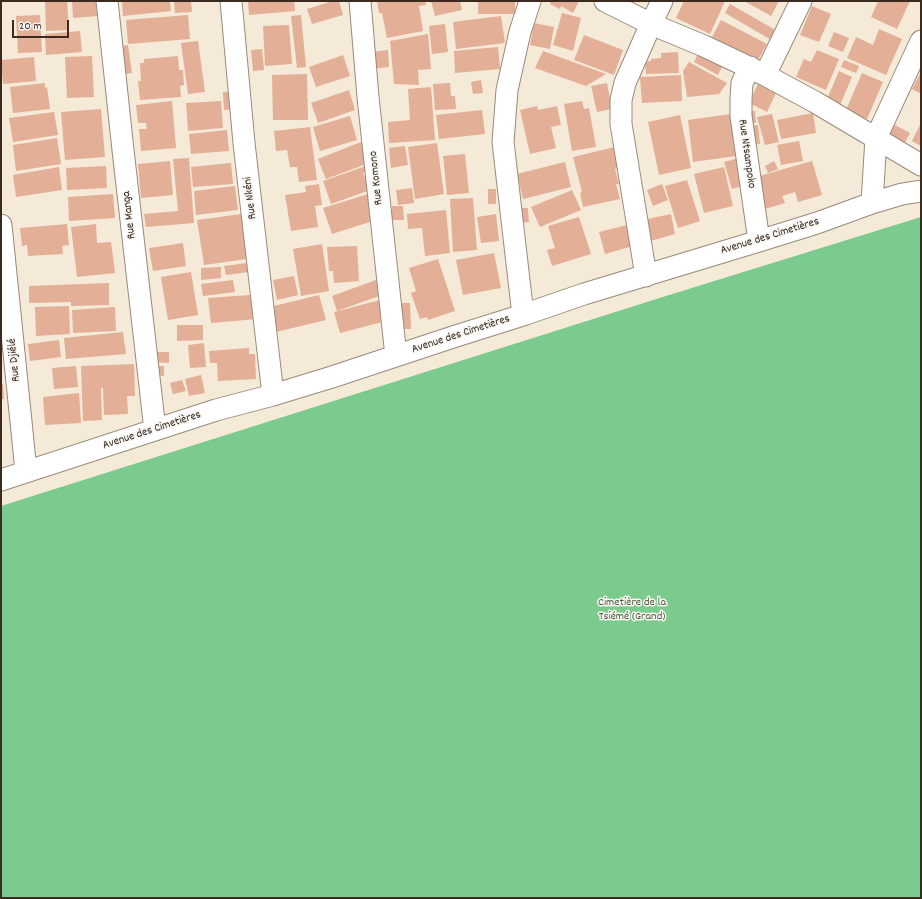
<!DOCTYPE html>
<meta charset="utf-8">
<style>
body{margin:0}
#map{position:relative;width:922px;height:899px;overflow:hidden;background:#f5e9d8;font-family:Dekko,sans-serif}
canvas{display:block}
.frame{position:absolute;inset:0;border:2px solid #3b2a1e;pointer-events:none}
.scale{position:absolute;left:12px;top:20px;width:57px;height:18px;box-sizing:border-box;border:2px solid #3b2a1e;border-top:0;padding-left:5px;font-size:12px;line-height:14px;white-space:nowrap;color:#3b2a1e;-webkit-text-stroke:3px #f6f6f2;paint-order:stroke}
</style>
<div id="map">
<canvas width="922" height="899"></canvas>
<div class="frame"></div>
<div class="scale">20 m</div>
</div>
<script>
const g = document.querySelector('canvas').getContext('2d');
g.lineJoin = 'round';
function fill(path, color) { g.fillStyle = color; g.fill(path, 'evenodd'); }
function trace(path, color, width, dash) { g.strokeStyle = color; g.lineWidth = width; g.lineCap = dash ? 'butt' : 'round'; g.setLineDash(dash || []); g.stroke(path); }
function write(font, color, halo, rows, align = 'center') {
  g.font = font + ' Dekko,sans-serif'; g.lineWidth = 3; g.setLineDash([]); g.textBaseline = 'middle'; g.strokeStyle = halo; g.fillStyle = color; for (const [text, x, y, turn = 0] of rows) {
    g.save(); g.translate(x, y); g.rotate((+turn || 0) * Math.PI / 180); g.textAlign = isNaN(turn) ? turn : align; if (halo) g.strokeText(text, 0, 0); g.fillText(text, 0, 0); g.restore();
  }
}
fill(new Path2D(`
 M 921,217 L 921,898 L 1,898 L 1,506 L 666,296 Z`), '#7acb8d');
fill(new Path2D(`
 M 45,1 L 67,1 L 69,30 L 46,31 Z
 M 72,1 L 96,1 L 97,16 L 73,18 Z
 M 122,1 L 170,1 L 171,11 L 123,16 Z
 M 174,1 L 191,1 L 192,12 L 175,13 Z
 M 248,1 L 294,1 L 295,11 L 249,15 Z
 M 333,1 L 339,1 L 343,15 L 312,24 L 307,9 Z
 M 377,1 L 425,1 L 426,5 L 419,6 L 423,31 L 387,38 L 382,13 L 379,13 Z
 M 431,1 L 460,1 L 462,10 L 435,16 Z
 M 478,1 L 515,1 L 515,14 L 478,14 Z
 M 551,1 L 579,1 L 573,13 L 561,6 L 560,9 L 550,4 Z
 M 684,1 L 725,1 L 710,34 L 676,18 Z
 M 744,1 L 779,1 L 771,16 Z
 M 878,1 L 910,1 L 897,29 L 871,17 Z
 M 730,4 L 779,32 L 773,41 L 725,13 Z
 M 812,6 L 831,14 L 819,42 L 800,35 Z
 M 562,13 L 581,18 L 573,51 L 553,45 Z
 M 40,15 L 42,52 L 18,53 L 16,16 Z
 M 188,15 L 190,39 L 128,44 L 126,20 Z
 M 301,15 L 306,67 L 297,68 L 291,16 Z
 M 501,16 L 505,43 L 456,49 L 453,22 Z
 M 721,20 L 767,44 L 758,60 L 712,37 Z
 M 534,23 L 554,27 L 550,49 L 530,45 Z
 M 445,24 L 448,52 L 432,54 L 429,26 Z
 M 289,25 L 292,64 L 265,66 L 263,26 Z
 M 879,29 L 902,39 L 886,75 L 847,58 L 856,37 L 873,45 Z
 M 80,31 L 82,52 L 46,55 L 45,34 Z
 M 834,32 L 849,38 L 843,52 L 828,46 Z
 M 428,34 L 431,69 L 418,70 L 419,85 L 394,84 L 390,41 Z
 M 584,35 L 623,50 L 614,75 L 574,60 Z
 M 198,41 L 205,92 L 188,94 L 181,43 Z
 M 128,45 L 132,73 L 126,74 L 122,46 Z
 M 498,47 L 500,69 L 455,73 L 454,51 Z
 M 262,49 L 264,70 L 253,71 L 251,50 Z
 M 388,50 L 389,67 L 372,69 L 370,52 Z
 M 817,50 L 839,59 L 826,90 L 796,77 L 804,59 L 811,62 Z
 M 543,51 L 606,74 L 586,86 L 535,68 Z
 M 678,52 L 679,73 L 646,74 L 645,62 L 651,61 L 651,59 L 661,58 L 661,53 Z
 M 698,54 L 722,67 L 718,75 L 694,62 Z
 M 343,55 L 350,76 L 316,87 L 309,67 Z
 M 92,56 L 94,97 L 67,98 L 65,57 Z
 M 178,56 L 179,70 L 183,70 L 184,85 L 180,86 L 181,97 L 140,100 L 138,81 L 141,81 L 140,63 L 144,63 L 144,59 Z
 M 34,57 L 36,81 L 3,84 L 1,60 Z
 M 844,60 L 859,66 L 856,73 L 841,67 Z
 M 689,62 L 727,83 L 719,94 L 687,97 L 683,71 Z
 M 839,71 L 852,77 L 840,105 L 827,99 Z
 M 921,72 L 921,94 L 912,89 Z
 M 862,73 L 883,82 L 867,119 L 846,110 Z
 M 307,74 L 308,120 L 273,120 L 272,75 Z
 M 681,75 L 682,101 L 642,103 L 640,77 Z
 M 481,80 L 483,93 L 473,94 L 471,82 Z
 M 45,83 L 45,88 L 47,87 L 50,109 L 13,113 L 10,87 Z
 M 450,83 L 451,96 L 455,96 L 456,109 L 435,110 L 433,84 Z
 M 607,83 L 612,109 L 597,112 L 591,86 Z
 M 758,84 L 776,93 L 767,112 L 749,103 Z
 M 431,87 L 435,140 L 389,143 L 388,122 L 410,120 L 408,89 Z
 M 349,90 L 355,110 L 318,123 L 311,103 Z
 M 234,91 L 235,109 L 224,110 L 223,92 Z
 M 172,101 L 176,148 L 141,151 L 139,129 L 147,129 L 146,123 L 138,123 L 136,105 Z
 M 221,101 L 223,128 L 188,131 L 186,103 Z
 M 582,101 L 584,109 L 589,108 L 596,147 L 572,151 L 564,104 Z
 M 537,106 L 538,110 L 557,106 L 561,125 L 551,127 L 556,148 L 530,154 L 520,110 Z
 M 101,109 L 105,157 L 65,160 L 61,112 Z
 M 482,110 L 485,134 L 439,139 L 436,115 Z
 M 748,111 L 755,111 L 756,123 L 748,123 Z
 M 54,112 L 58,135 L 13,142 L 9,118 Z
 M 813,113 L 816,133 L 781,139 L 777,120 Z
 M 731,114 L 736,156 L 693,162 L 688,120 Z
 M 772,114 L 779,142 L 765,145 L 757,117 Z
 M 680,115 L 691,168 L 659,175 L 648,122 Z
 M 350,116 L 357,140 L 320,151 L 313,127 Z
 M 921,123 L 921,146 L 912,141 Z
 M 893,124 L 910,133 L 903,146 L 886,137 Z
 M 758,125 L 760,144 L 750,145 L 749,126 Z
 M 310,127 L 317,180 L 299,182 L 297,167 L 290,167 L 287,150 L 276,151 L 274,131 Z
 M 227,130 L 229,151 L 191,154 L 189,134 Z
 M 57,138 L 61,164 L 16,171 L 13,145 Z
 M 799,141 L 803,161 L 781,165 L 777,145 Z
 M 361,142 L 369,163 L 326,179 L 318,159 Z
 M 437,143 L 444,194 L 415,199 L 408,147 Z
 M 405,146 L 408,165 L 391,168 L 389,148 Z
 M 615,147 L 619,168 L 615,169 L 619,184 L 616,184 L 620,199 L 583,207 L 580,193 L 582,192 L 573,157 Z
 M 465,154 L 469,193 L 447,195 L 443,156 Z
 M 189,158 L 194,223 L 146,227 L 144,214 L 178,211 L 173,159 Z
 M 739,158 L 746,185 L 732,189 L 724,162 Z
 M 170,161 L 173,195 L 141,198 L 138,164 Z
 M 774,161 L 778,169 L 768,173 L 765,166 Z
 M 812,161 L 822,195 L 798,202 L 795,192 L 782,196 L 785,203 L 765,209 L 756,177 Z
 M 565,162 L 571,187 L 523,199 L 517,174 Z
 M 231,163 L 233,184 L 193,187 L 191,167 Z
 M 106,166 L 107,188 L 67,190 L 66,168 Z
 M 366,166 L 368,171 L 363,173 L 370,190 L 331,204 L 323,181 Z
 M 59,167 L 62,190 L 16,197 L 13,175 Z
 M 724,167 L 733,206 L 704,213 L 694,174 Z
 M 687,180 L 700,221 L 678,228 L 665,186 Z
 M 319,184 L 322,205 L 315,206 L 318,227 L 291,231 L 285,195 L 306,192 L 305,186 Z
 M 662,184 L 668,200 L 653,206 L 647,190 Z
 M 235,186 L 238,210 L 196,215 L 194,191 Z
 M 412,188 L 414,203 L 398,205 L 396,190 Z
 M 488,189 L 496,189 L 496,204 L 488,204 Z
 M 572,190 L 581,210 L 540,227 L 531,207 Z
 M 113,194 L 115,218 L 69,221 L 68,197 Z
 M 368,194 L 376,220 L 332,234 L 323,208 Z
 M 473,198 L 477,250 L 453,252 L 450,199 Z
 M 392,206 L 403,206 L 404,220 L 392,220 Z
 M 519,208 L 528,208 L 529,222 L 520,223 Z
 M 446,210 L 450,253 L 425,256 L 422,228 L 408,229 L 407,214 Z
 M 241,214 L 247,259 L 204,265 L 197,220 Z
 M 496,214 L 499,241 L 481,243 L 477,217 Z
 M 671,214 L 675,234 L 647,242 L 647,219 Z
 M 579,217 L 591,254 L 552,266 L 547,250 L 555,248 L 548,226 Z
 M 67,224 L 69,245 L 62,246 L 63,254 L 28,256 L 27,245 L 22,246 L 20,228 Z
 M 96,224 L 97,243 L 111,242 L 115,273 L 77,277 L 71,227 Z
 M 627,225 L 633,246 L 605,254 L 599,232 Z
 M 183,243 L 186,266 L 153,271 L 149,248 Z
 M 322,244 L 329,291 L 301,296 L 293,249 Z
 M 357,246 L 359,281 L 334,283 L 333,271 L 329,271 L 327,247 Z
 M 494,253 L 501,288 L 463,295 L 456,260 Z
 M 438,259 L 455,311 L 428,320 L 427,317 L 420,319 L 411,293 L 416,291 L 409,268 Z
 M 247,263 L 249,272 L 226,275 L 224,266 Z
 M 221,267 L 221,278 L 201,280 L 201,268 Z
 M 191,272 L 198,315 L 168,320 L 161,277 Z
 M 294,276 L 298,295 L 277,300 L 273,280 Z
 M 233,280 L 235,292 L 203,296 L 201,284 Z
 M 376,280 L 382,295 L 337,311 L 332,296 Z
 M 109,283 L 109,305 L 71,306 L 71,302 L 29,303 L 29,286 Z
 M 250,295 L 251,298 L 255,298 L 257,319 L 211,323 L 208,298 Z
 M 319,295 L 326,320 L 276,332 L 270,307 Z
 M 380,300 L 386,321 L 340,333 L 334,312 Z
 M 400,303 L 410,303 L 411,329 L 401,329 Z
 M 69,306 L 70,334 L 36,336 L 35,307 Z
 M 115,307 L 116,331 L 73,333 L 72,310 Z
 M 177,325 L 203,325 L 203,340 L 177,341 Z
 M 123,332 L 126,354 L 66,359 L 64,338 Z
 M 59,340 L 61,357 L 30,361 L 28,344 Z
 M 204,343 L 206,367 L 190,368 L 188,345 Z
 M 249,348 L 249,354 L 255,354 L 256,379 L 218,381 L 217,363 L 210,363 L 209,351 Z
 M 154,352 L 169,352 L 169,363 L 153,362 Z
 M 134,364 L 135,396 L 127,396 L 128,414 L 104,415 L 103,388 L 101,388 L 102,420 L 83,421 L 81,366 Z
 M 76,366 L 78,387 L 54,389 L 52,368 Z
 M 155,366 L 164,366 L 164,376 L 155,376 Z
 M 201,375 L 205,393 L 189,396 L 185,379 Z
 M 182,380 L 186,391 L 173,394 L 170,383 Z
 M 1,384 L 3,384 L 4,399 L 1,399 Z
 M 79,393 L 81,423 L 45,425 L 43,397 Z`), '#e3af97');
const minor = new Path2D(`
 M 107,1 L 123,150 L 155,430
 M 231,1 L 244,143 L 273,395
 M 360,1 L 368,97 L 396,356
 M 605,1 L 651,24 L 704,46 L 765,75 L 815,102 L 921,165
 M 750,67 L 742,83 L 741,99 L 741,116 L 759,241
 M 765,75 L 801,1
 M 872,203 L 876,138 L 921,41
 M 1,225 L 26,471
 M 646,276 L 621,124 L 621,100 L 625,83 L 651,24 L 662,1
 M 523,315 L 503,142 L 507,90 L 520,32 L 530,1
 M 1,480 L 216,410 L 273,395 L 332,377 L 456,336 L 523,315 L 584,294 L 759,241 L 817,223 L 872,203 L 902,194 L 921,191`);
trace(minor, '#988a7b', 23);
trace(minor, '#fff', 21);
write('12px', '#3b2a1e', '#f6f6f2', [
 ["Rue Ntsampoko",746,154,82],
 ["Rue Komono",377,178,-96],
 ["Rue Nkéni",251,198,-97],
 ["Rue Manga",130,215,-97],
 ["Avenue des Cimetières",770,237,-17],
 ["Avenue des Cimetières",461,335,-18],
 ["Rue Djiélé",15,360,-96],
 ["Avenue des Cimetières",152,431,-18]
]);
write('12px', '#4e5a3f', '#f6f6f2', [
 ["Cimetière de la",632,603],
 ["Tsiémé (Grand)",632,617]
]);
</script>
